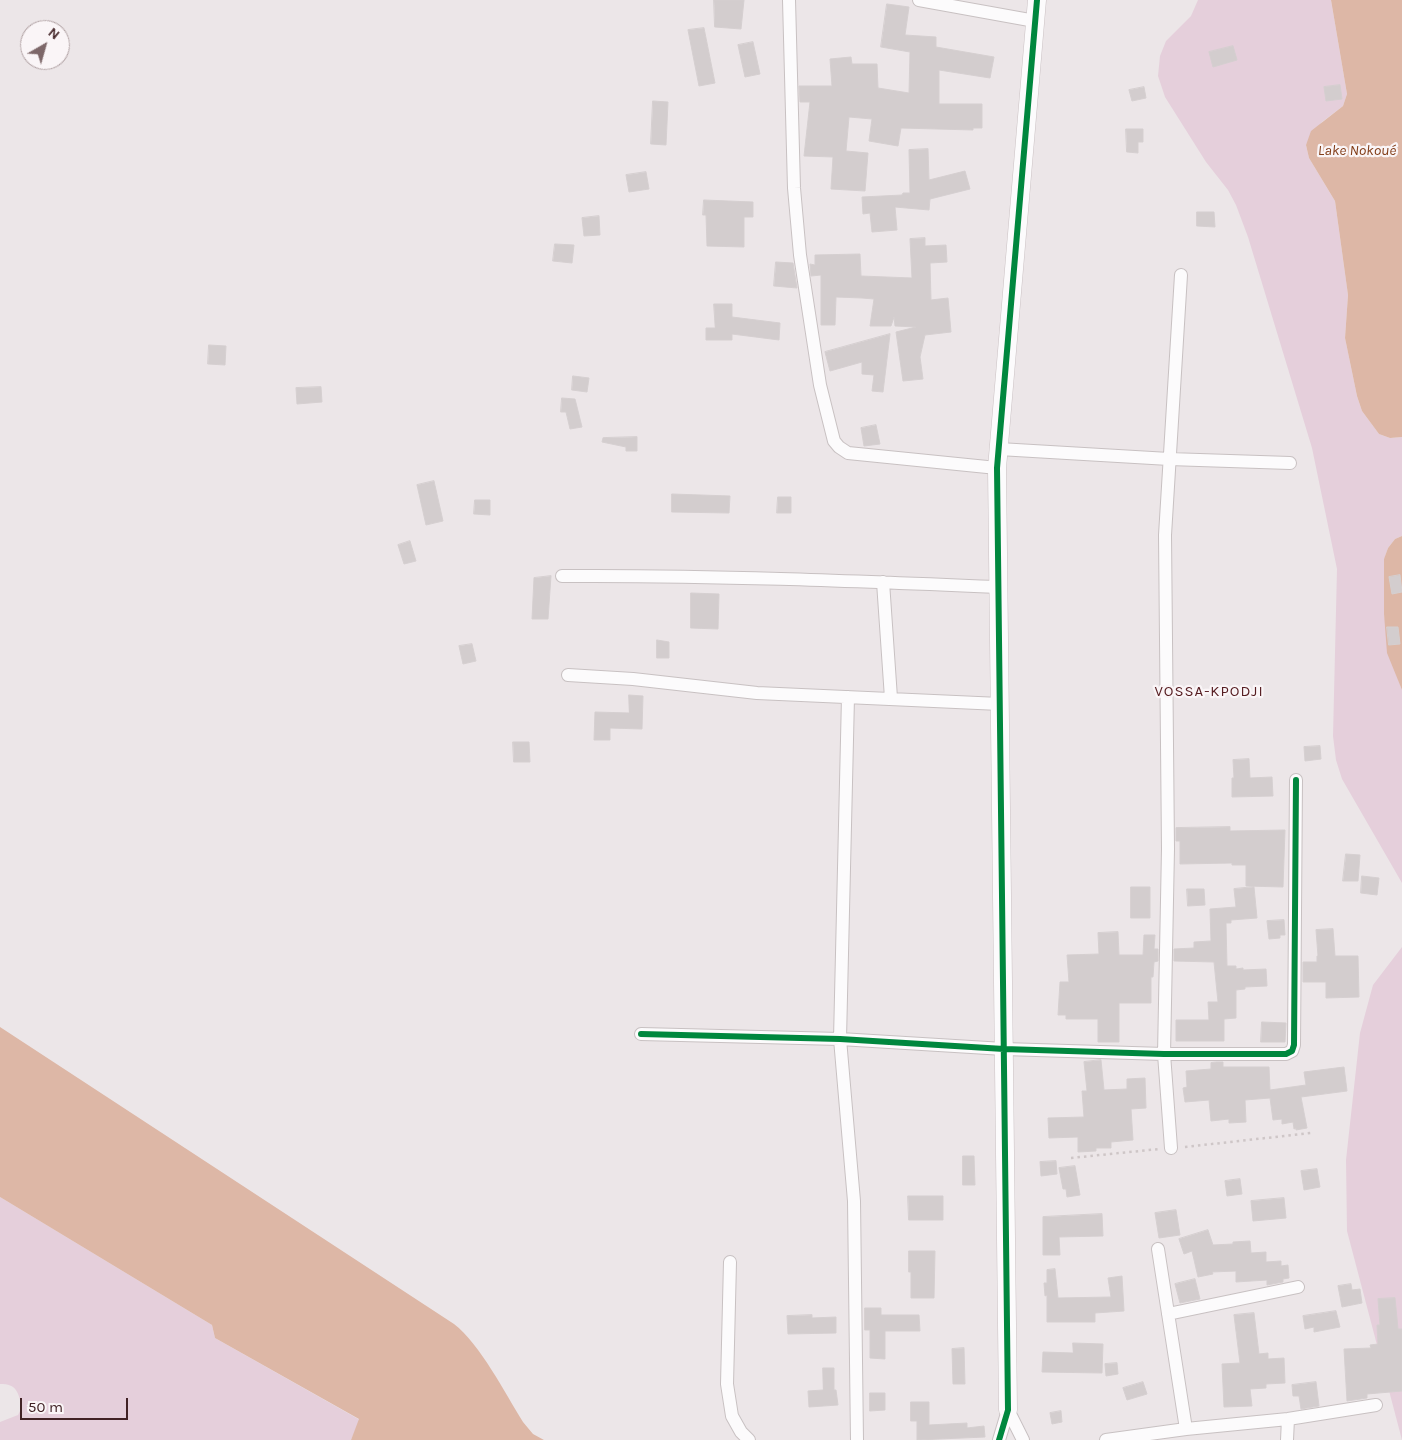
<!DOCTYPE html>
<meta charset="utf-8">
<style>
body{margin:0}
#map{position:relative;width:1402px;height:1440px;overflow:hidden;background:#ece6e8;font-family:Karla,sans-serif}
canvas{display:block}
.north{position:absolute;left:20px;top:20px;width:50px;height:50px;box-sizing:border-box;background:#faf5f7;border:1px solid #b0a1a3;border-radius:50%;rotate:38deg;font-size:14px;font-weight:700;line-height:20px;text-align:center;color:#412225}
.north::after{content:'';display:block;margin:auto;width:18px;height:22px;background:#7d6769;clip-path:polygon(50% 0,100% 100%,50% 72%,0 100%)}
.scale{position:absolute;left:20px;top:1398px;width:108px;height:22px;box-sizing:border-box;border:2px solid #412225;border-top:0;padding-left:6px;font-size:15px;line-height:18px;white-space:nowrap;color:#412225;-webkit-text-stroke:4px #faf5f7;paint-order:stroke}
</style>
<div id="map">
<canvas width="1402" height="1440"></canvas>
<div class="north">N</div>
<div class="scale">50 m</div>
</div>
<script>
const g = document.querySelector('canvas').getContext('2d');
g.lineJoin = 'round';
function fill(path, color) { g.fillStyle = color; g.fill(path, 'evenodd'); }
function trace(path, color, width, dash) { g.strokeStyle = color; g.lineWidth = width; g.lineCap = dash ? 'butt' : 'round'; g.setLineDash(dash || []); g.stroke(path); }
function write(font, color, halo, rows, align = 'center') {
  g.font = font + ' Karla,sans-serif'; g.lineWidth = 4.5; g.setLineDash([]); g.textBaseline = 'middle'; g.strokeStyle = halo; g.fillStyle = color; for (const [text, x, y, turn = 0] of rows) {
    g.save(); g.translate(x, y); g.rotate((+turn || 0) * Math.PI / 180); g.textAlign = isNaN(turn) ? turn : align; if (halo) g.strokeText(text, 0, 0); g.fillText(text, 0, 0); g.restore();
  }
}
fill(new Path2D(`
 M 1198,0 L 1331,0 L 1347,94 L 1343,106 L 1322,122 L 1306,145 L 1309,158 L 1335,201 L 1348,295 L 1345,338 L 1357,396 L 1362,411 L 1379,434 L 1390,438 L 1402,437 L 1402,536 L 1395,539 L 1388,548 L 1384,560 L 1384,614 L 1397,676 L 1402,690 L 1402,883 L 1342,779 L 1336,760 L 1333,736 L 1337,569 L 1312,448 L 1248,237 L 1236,205 L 1228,190 L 1206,162 L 1165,97 L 1158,76 L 1160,56 L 1166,41 L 1191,16 Z
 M 1402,947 L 1402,1440 L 1347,1231 L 1346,1160 L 1360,1033 L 1373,985 Z
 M 0,1197 L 212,1325 L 215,1338 L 360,1420 L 351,1440 L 0,1440 L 0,1422 L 18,1415 L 22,1407 C 18,1392 17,1384 0,1384 Z`), '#e5cfdb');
fill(new Path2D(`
 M 1331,0 L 1402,0 L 1402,437 L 1390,438 L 1379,434 L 1362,411 L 1357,396 L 1345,338 L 1348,295 L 1335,201 L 1309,158 L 1306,145 L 1311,131 L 1343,106 L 1347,94 Z
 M 1402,536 L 1402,690 L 1387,653 L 1384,614 L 1384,559 L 1388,548 L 1395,539 Z
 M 0,1027 L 454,1324 C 480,1344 505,1393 523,1422 L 533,1434 L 544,1440 L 351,1440 L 359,1419 L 215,1338 L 212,1325 L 0,1197 Z`), '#ddb7a6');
const building = new Path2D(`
 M 714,0 L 744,0 L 741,29 L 715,27 Z
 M 887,4 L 909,7 L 905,35 L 936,37 L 936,47 L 994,57 L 990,78 L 939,70 L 939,104 L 982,104 L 982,128 L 973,128 L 973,130 L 901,128 L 898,146 L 869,141 L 872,119 L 849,117 L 846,151 L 868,153 L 865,191 L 831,189 L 833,157 L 804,156 L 810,102 L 800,102 L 799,86 L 832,86 L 830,59 L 851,57 L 852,64 L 877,64 L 878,88 L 909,93 L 910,52 L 881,47 Z
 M 704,28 L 715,83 L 699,86 L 688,30 Z
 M 753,42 L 760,74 L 745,77 L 738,45 Z
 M 1233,46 L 1237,60 L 1213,67 L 1209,52 Z
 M 1340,85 L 1342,99 L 1326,101 L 1324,87 Z
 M 1144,87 L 1146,98 L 1132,101 L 1129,90 Z
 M 653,101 L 668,102 L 666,145 L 651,144 Z
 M 1126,129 L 1143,129 L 1143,142 L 1138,142 L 1138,153 L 1127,152 Z
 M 928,149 L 929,180 L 965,171 L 970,189 L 930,199 L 929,210 L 895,207 L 897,230 L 872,232 L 870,213 L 863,214 L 862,197 L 902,195 L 903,193 L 910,193 L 909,150 Z
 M 646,172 L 649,189 L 629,192 L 626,175 Z
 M 704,200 L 753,202 L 753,217 L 744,217 L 744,247 L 707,246 L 706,215 L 703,215 Z
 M 1197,212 L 1214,212 L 1215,227 L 1197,226 Z
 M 599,216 L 600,235 L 584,236 L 582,218 Z
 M 925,238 L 925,246 L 946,245 L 947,262 L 930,263 L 931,300 L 948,298 L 951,332 L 925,335 L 920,357 L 923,379 L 903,381 L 896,332 L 916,327 L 895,326 L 894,317 L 891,326 L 870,326 L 874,299 L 862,298 L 836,297 L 835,325 L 821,325 L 821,275 L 811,276 L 810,264 L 815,265 L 815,255 L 860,254 L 861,276 L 912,278 L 910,239 Z
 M 555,244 L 574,245 L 572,263 L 553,261 Z
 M 776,262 L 793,263 L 797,288 L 774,286 Z
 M 714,304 L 732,304 L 732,317 L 780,323 L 779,340 L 732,334 L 732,340 L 706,340 L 706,328 L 715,328 Z
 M 890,334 L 883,392 L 872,391 L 874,375 L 862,374 L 862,362 L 830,371 L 825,352 Z
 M 209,345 L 226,346 L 225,365 L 208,364 Z
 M 573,376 L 589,378 L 587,392 L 572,390 Z
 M 321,387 L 322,402 L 297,404 L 296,388 Z
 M 562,398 L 575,399 L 582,427 L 570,429 L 566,412 L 561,412 Z
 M 876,425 L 880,444 L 864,446 L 861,428 Z
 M 637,437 L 637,451 L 626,451 L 626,447 L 602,442 L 603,438 Z
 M 434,481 L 443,521 L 426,525 L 417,485 Z
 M 672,494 L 730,496 L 729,513 L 672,512 Z
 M 778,497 L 791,497 L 791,513 L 777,513 Z
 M 475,500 L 490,500 L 490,515 L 474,514 Z
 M 410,541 L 416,561 L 404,564 L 398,545 Z
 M 1400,575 L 1402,592 L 1392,594 L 1389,577 Z
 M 551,576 L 548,619 L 532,619 L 534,578 Z
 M 691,593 L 719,594 L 718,629 L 691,628 Z
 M 1387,627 L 1398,627 L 1400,644 L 1389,645 Z
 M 657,640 L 669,642 L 669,658 L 657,658 Z
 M 472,644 L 476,661 L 463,664 L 459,646 Z
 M 629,695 L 643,696 L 642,729 L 610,728 L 610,740 L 594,740 L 595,712 L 629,713 Z
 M 513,742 L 529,742 L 530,762 L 514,762 Z
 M 1320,746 L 1321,759 L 1305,761 L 1304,747 Z
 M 1249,759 L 1250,778 L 1272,777 L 1273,796 L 1232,797 L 1232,778 L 1234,778 L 1233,760 Z
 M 1230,827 L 1230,831 L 1285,830 L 1283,887 L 1246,886 L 1246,865 L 1232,865 L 1232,863 L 1180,864 L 1180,841 L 1176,841 L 1176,828 Z
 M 1346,854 L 1360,855 L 1358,881 L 1343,881 Z
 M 1362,876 L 1379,878 L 1377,895 L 1361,893 Z
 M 1131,887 L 1150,887 L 1150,918 L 1131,918 Z
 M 1254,887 L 1257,918 L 1231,920 L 1231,923 L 1226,923 L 1227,966 L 1236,966 L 1236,969 L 1243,968 L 1243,970 L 1266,969 L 1267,986 L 1245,987 L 1245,989 L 1236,990 L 1236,1018 L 1224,1019 L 1224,1041 L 1176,1041 L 1176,1020 L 1209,1020 L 1208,1002 L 1218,1002 L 1214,962 L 1174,961 L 1174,949 L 1194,948 L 1194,942 L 1211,941 L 1210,909 L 1236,907 L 1234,889 Z
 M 1187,889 L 1204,889 L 1205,905 L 1188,906 Z
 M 1284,920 L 1285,935 L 1280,935 L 1280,938 L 1269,939 L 1267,921 Z
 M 1333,929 L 1335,956 L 1358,956 L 1359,997 L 1326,998 L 1326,982 L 1303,982 L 1303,962 L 1317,962 L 1317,956 L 1318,956 L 1316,930 Z
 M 1118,932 L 1119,955 L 1143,955 L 1144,935 L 1155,935 L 1154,949 L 1158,949 L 1158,961 L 1154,962 L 1153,977 L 1151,977 L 1151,1003 L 1119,1003 L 1119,1042 L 1098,1042 L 1098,1019 L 1066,1019 L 1066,1015 L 1058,1015 L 1060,982 L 1069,982 L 1067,955 L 1099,954 L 1098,933 Z
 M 1262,1022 L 1286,1023 L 1285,1042 L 1261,1042 Z
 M 1101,1060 L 1104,1090 L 1127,1089 L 1127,1079 L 1145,1078 L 1146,1108 L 1131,1109 L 1133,1140 L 1111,1142 L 1111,1148 L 1096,1148 L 1096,1151 L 1078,1152 L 1078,1137 L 1049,1138 L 1048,1118 L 1084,1117 L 1082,1091 L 1087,1091 L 1084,1062 Z
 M 1216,1062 L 1223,1062 L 1223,1067 L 1269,1067 L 1270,1090 L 1306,1085 L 1304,1072 L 1344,1067 L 1347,1091 L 1301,1097 L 1307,1128 L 1296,1130 L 1296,1128 L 1294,1129 L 1293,1122 L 1282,1124 L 1282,1119 L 1273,1120 L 1270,1098 L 1245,1100 L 1246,1122 L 1229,1123 L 1229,1119 L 1211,1121 L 1209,1100 L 1185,1102 L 1183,1088 L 1187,1087 L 1186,1071 L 1211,1069 L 1211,1063 Z
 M 963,1156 L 974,1156 L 975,1185 L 963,1185 Z
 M 1056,1161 L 1057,1174 L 1041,1176 L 1040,1162 Z
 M 1075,1166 L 1080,1195 L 1067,1197 L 1066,1189 L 1063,1189 L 1059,1168 Z
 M 1317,1169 L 1320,1187 L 1304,1190 L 1301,1171 Z
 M 1240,1179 L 1242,1194 L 1227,1196 L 1225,1181 Z
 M 908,1196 L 943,1196 L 943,1220 L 909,1220 Z
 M 1284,1198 L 1286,1218 L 1253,1221 L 1251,1201 Z
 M 1176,1210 L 1180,1235 L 1159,1238 L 1155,1213 Z
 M 1102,1214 L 1103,1236 L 1059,1237 L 1060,1255 L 1043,1255 L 1043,1217 Z
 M 1208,1230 L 1213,1245 L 1233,1244 L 1233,1242 L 1250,1241 L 1251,1253 L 1266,1252 L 1266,1262 L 1281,1261 L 1281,1266 L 1288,1265 L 1289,1278 L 1283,1279 L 1283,1282 L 1267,1285 L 1267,1280 L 1236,1282 L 1236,1271 L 1212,1272 L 1213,1274 L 1198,1277 L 1192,1251 L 1184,1254 L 1179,1239 Z
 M 909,1251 L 935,1251 L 934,1298 L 911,1298 L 911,1272 L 909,1272 Z
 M 1055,1269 L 1058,1298 L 1111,1297 L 1108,1278 L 1122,1276 L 1124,1311 L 1095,1313 L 1095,1322 L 1047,1322 L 1047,1295 L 1045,1296 L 1044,1283 L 1047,1283 L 1047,1270 Z
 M 1195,1279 L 1200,1299 L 1180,1303 L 1175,1284 Z
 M 1351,1284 L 1352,1290 L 1360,1289 L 1362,1303 L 1342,1307 L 1338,1286 Z
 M 1395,1298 L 1398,1329 L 1402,1329 L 1402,1391 L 1367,1394 L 1367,1398 L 1347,1401 L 1344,1349 L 1371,1348 L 1370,1345 L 1378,1344 L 1377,1325 L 1380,1325 L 1378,1299 Z
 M 865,1308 L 881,1308 L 881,1315 L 919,1315 L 920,1331 L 885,1331 L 885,1359 L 870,1358 L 870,1330 L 865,1330 Z
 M 1336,1311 L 1340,1327 L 1314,1332 L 1314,1327 L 1305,1329 L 1303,1316 Z
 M 1254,1313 L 1259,1354 L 1268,1353 L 1268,1359 L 1284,1358 L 1285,1383 L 1266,1384 L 1266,1388 L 1250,1389 L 1252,1406 L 1224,1407 L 1222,1364 L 1240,1363 L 1234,1315 Z
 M 812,1315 L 812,1318 L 836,1317 L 836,1333 L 788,1334 L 787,1316 Z
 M 1073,1343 L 1103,1344 L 1102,1373 L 1042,1372 L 1043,1352 L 1073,1353 Z
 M 964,1348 L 965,1384 L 953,1384 L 952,1349 Z
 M 1117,1363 L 1118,1374 L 1106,1376 L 1105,1364 Z
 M 823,1368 L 834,1368 L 834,1390 L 836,1390 L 838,1405 L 809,1407 L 808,1391 L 823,1390 Z
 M 1143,1382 L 1147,1394 L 1127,1400 L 1123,1388 Z
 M 1316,1382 L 1319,1406 L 1301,1409 L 1299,1396 L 1293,1396 L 1292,1385 Z
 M 870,1393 L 885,1393 L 885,1410 L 870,1411 Z
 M 911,1402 L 929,1402 L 929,1425 L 967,1423 L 967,1428 L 984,1426 L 985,1437 L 917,1440 L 917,1421 L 911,1421 Z
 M 1061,1411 L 1062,1422 L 1052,1424 L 1050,1413 Z`);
fill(building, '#d3cdce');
trace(building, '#d5cfd0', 1);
const street = new Path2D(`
 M 789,0 L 794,188 L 800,255 L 820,385 L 834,441 L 839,447 L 848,453 L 997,468
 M 919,0 L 1035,21
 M 999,449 L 1169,459 L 1290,463
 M 562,576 C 708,575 853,581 998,587
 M 883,582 L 891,698
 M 568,675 L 633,679 L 757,693 L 1000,704
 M 848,697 L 840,1039 L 854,1201 L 857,1440
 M 641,1034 L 840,1039 L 1004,1049 L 1164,1054 L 1286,1054 L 1292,1051 L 1294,1045 L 1296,780
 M 1171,1148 L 1164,1054 L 1168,849 L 1165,535 L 1181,275
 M 1158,1249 L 1186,1429
 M 730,1262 L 727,1384 L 732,1416 L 741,1432 L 749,1440
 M 1168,1314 L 1298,1287
 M 1008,1410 L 1023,1440
 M 999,1440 L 1008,1410
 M 1106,1440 L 1186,1429 L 1288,1419 L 1376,1405
 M 1287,1440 L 1288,1419`);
const secondary = new Path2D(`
 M 1008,1410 L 997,468 L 1037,0`);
trace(street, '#c8c1c2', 14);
trace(secondary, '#cac1c3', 19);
trace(new Path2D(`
 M 1185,1147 L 1311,1133
 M 1071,1158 L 1159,1149`), '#cec6c7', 2.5, [2.5, 4]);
trace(street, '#fcfbfc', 12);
trace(secondary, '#fcfbfc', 18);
trace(new Path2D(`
 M 641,1034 L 840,1039 L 1004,1049 L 1164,1054 L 1286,1054 L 1292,1051 L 1294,1045 L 1296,780
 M 999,1440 L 1008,1410 L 997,468 L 1037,0`), '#00873e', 6);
write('italic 15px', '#823d18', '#faf5f7', [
 ["Lake Nokoué",1357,151]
]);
g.letterSpacing = '1px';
write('15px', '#551c20', '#faf5f7', [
 ["VOSSA-KPODJI",1209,692]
]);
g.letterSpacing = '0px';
</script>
